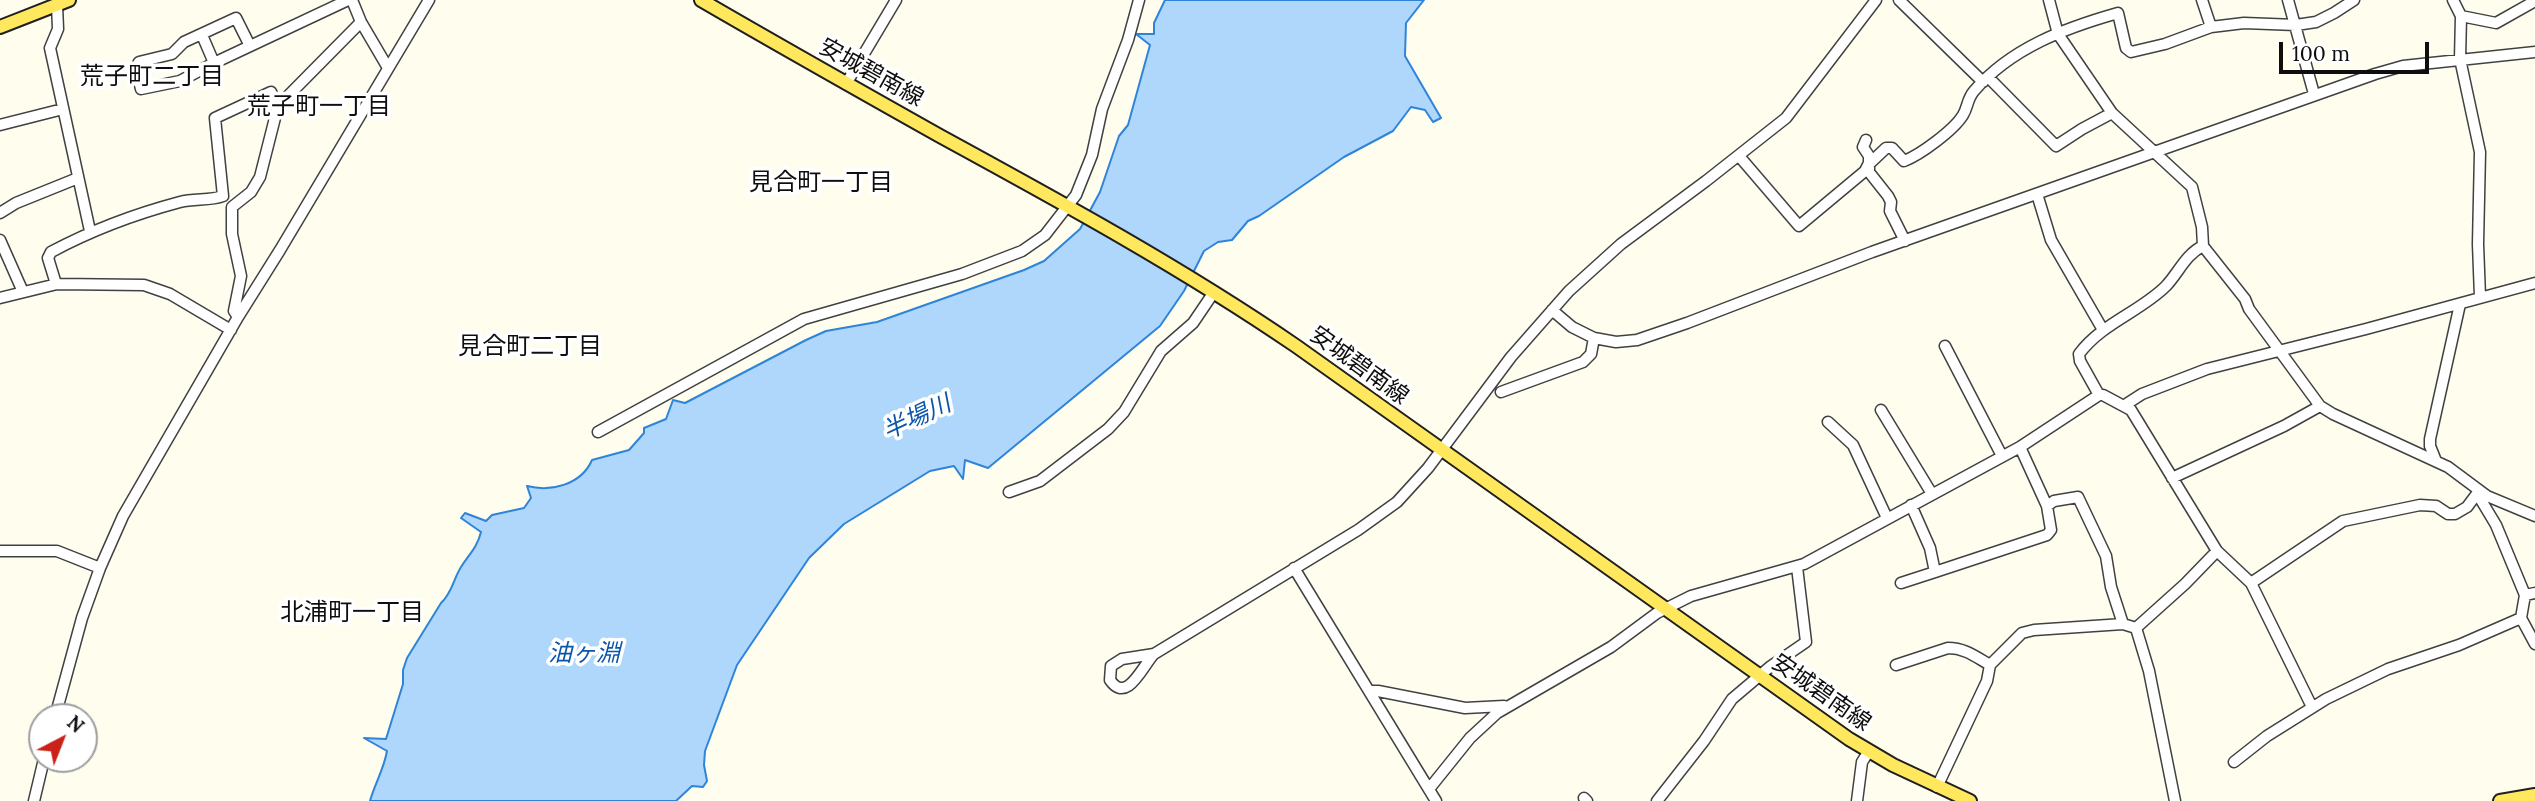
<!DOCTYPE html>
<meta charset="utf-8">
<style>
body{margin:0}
#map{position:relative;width:2535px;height:801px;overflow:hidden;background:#fffdee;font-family:Lora,serif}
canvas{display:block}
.north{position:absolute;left:28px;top:703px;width:70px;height:70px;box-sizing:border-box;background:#fff;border:2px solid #9f9f9f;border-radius:50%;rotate:42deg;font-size:19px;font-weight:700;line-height:28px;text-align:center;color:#0e0e0e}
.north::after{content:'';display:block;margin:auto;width:24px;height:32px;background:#ca2219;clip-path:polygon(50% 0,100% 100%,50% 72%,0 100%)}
.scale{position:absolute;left:2279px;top:42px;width:150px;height:32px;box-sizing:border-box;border:4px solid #0e0e0e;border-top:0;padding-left:9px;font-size:21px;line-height:24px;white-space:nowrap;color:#0e0e0e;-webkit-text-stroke:5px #fff;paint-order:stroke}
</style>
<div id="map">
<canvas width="2535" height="801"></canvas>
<div class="north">N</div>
<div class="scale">100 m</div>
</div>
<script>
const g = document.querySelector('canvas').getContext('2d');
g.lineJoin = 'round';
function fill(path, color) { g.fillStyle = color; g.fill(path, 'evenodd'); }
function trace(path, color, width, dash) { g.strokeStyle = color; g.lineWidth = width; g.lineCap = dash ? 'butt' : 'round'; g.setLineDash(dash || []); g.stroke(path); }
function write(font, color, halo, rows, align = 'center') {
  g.font = font + ' Lora,"Noto Sans JP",serif'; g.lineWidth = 7; g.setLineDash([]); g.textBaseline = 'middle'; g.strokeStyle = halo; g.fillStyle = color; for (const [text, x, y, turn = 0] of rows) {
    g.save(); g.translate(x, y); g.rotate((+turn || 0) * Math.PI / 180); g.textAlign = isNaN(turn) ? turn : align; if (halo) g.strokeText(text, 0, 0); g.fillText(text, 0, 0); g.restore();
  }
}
const water = new Path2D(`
 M 1165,0 L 1424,0 L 1406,23 L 1405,56 L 1441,118 L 1433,122 L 1425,110 L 1411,107 L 1393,131 L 1344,157 L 1259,216 L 1248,221 L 1232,240 L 1218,242 L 1204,251 L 1184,291 L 1160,326 L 988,468 L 965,460 L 963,479 L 954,466 L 930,471 L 844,524 L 809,558 L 737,665 L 705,751 L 704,765 L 707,781 L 703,787 L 692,786 L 676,801 L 370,801 C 375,783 384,769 387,751 L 364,738 L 386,739 L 403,684 L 403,670 L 407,658 L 441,603 C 452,593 453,580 461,567 C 469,554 477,548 481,532 L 461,518 L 465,513 L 486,521 L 492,515 L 524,508 L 531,498 L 527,486 C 551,492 581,485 592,460 L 629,450 L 644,433 L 644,428 L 666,419 L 673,400 L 685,403 L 806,340 L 826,331 L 877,322 L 1024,270 L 1044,261 L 1080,229 L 1100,192 L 1119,136 L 1128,125 L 1150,45 L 1136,34 L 1154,34 L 1154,23 Z`);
fill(water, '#aed7fb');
trace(water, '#2e84d9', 2);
const minor = new Path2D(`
 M 352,0 L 361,22 L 388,68
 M 1899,0 L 1983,82
 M 2049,0 L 2058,34 L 2112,113 L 2192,187 L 2202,227 L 2203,246 L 2245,299 L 2249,309 L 2320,406 L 2333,414 L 2448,467 L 2487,496 L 2535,516
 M 2202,0 L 2211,27
 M 2288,0 L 2314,94
 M 2453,0 L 2461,16 L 2460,59 L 2480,152 L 2478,244 L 2480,297
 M 57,5 L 58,29 L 50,48 L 90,231
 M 2461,16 L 2496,23 L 2535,1
 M 202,35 L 214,63 L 348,0
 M 214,63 L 180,81 L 141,89 L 136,68 L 139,62 L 172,54 L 184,42 L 236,18 L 250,46
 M 1988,77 L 2056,146 L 2082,129 L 2112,113
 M 846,84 L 896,0
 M 0,125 L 63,109
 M 1866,140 L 1863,147 L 1869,156 L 1869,172 L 1888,196 L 1891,202 L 1890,211 L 1905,241
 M 1739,156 L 1799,226 L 1865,171 L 1868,165 L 1886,148 L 1892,148 L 1904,161 C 1920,155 1954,130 1963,115 C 1968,107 1967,99 1974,91 C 2011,48 2065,28 2118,13 L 2126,48 L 2131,52 L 2165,44 L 2211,27 L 2244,23 L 2296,25 L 2316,22 L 2334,13 L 2354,0
 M 2037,194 L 2051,240 L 2103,330
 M 0,213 L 16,203 L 78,178
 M 0,240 L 23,292
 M 56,284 L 48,258 L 51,252 C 92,230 135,214 180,202 C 194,198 210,201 223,196 L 215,118 L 271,92 L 278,106
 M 0,298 L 57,284 L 144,285 L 170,294 L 231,330
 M 1552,310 L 1572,327 L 1594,338 L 1616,342 L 1637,340 L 1687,323 L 1872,252 L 2375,74 L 2403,66 L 2535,52
 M 238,317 L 234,311 L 241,276 L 232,234 L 232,207 L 251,192 L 260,177 L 278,106 L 361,22
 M 1945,346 L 2002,456
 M 1501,392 L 1583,362 L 1591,354 L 1594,338
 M 2099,395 L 2080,361 L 2079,354 C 2102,323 2140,312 2166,286 C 2179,272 2186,254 2203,246
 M 2125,405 L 2142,394 L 2207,369 L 2366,329 L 2535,283
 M 1881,410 L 1932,494
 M 1828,422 L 1853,445 L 1887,518
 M 598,432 L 804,319 L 962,274 L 1022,251 L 1045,235 L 1076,195 L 1092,155 L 1102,109 L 1128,40 L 1139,0
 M 2436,461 L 2430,446 L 2430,439 L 2460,304
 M 2172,478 L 2284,426 L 2320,406
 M 2479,491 L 2481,500 L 2496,525 L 2525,595 L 2521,618 L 2535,644
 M 1009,492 L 1040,481 L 1108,429 L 1124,412 L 1161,351 L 1193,323 L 1214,292
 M 1911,505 L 1930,548 L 1935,572 L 2047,535 L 2051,530 L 2047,506 L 2020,447
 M 2047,506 L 2054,501 L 2078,497 L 2106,556 L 2111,587 L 2123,624
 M 0,551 L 57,551 L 100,568
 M 1294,568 L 1436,801
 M 1901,583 L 1935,572
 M 2251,583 L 2343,521 L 2420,505 L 2436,506 L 2448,514 L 2455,514 L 2467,507 L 2479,491
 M 2525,595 L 2535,593
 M 2136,628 L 2149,671 L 2175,801
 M 2136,628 L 2185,584 L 2217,551
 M 1154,654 L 1122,659 L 1111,666 L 1110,680 C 1127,705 1143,665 1154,654 L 1358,530 L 1397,502 L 1428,468 L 1511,357 L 1569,291 L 1621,244 L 1706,181 L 1786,118 L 1876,0
 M 1896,665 L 1948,648 C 1965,648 1976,657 1990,665
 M 1370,691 L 1378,691 L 1465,708 L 1504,706
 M 55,717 L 82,618 L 100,568 L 123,516 L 238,317 L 280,250 L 429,0
 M 2234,762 L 2267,736 L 2326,699 L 2388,669 L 2459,645 L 2521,618
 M 1937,787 L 1987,681 L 1990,665 L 2022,633 L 2034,630 L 2123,624 L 2136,628
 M 1429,789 L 1470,738 L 1497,713 L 1611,647 L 1657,613 L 1691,596 L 1804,564 L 2020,447 L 2099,395 L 2103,395 L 2131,410 L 2217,551 L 2251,583 L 2312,707
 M 1584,798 L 1587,801
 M 34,801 L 44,759
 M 1657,801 L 1704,741 L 1732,699 L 1771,666 L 1806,642 L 1797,567
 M 1857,801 L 1862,762 L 1869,751`);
const major = new Path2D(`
 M 701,0 C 780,46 860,91 940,136 C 1061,202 1182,268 1296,346 L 1849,739 L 1893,765 L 1970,801
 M 0,27 L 69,0
 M 2500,801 L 2535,795`);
trace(minor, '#414141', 13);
trace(major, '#1f1f1f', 16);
trace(minor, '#fff', 10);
trace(major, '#ffe75e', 12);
write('23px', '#0e0e0e', '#fff', [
 ["安城碧南線",871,73,29],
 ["安城碧南線",1359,366,36],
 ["安城碧南線",1821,693,35]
]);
write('24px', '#0e0e0e', '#fff', [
 ["荒子町二丁目",152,77],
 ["荒子町一丁目",319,107],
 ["見合町一丁目",821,183],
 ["見合町二丁目",530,347],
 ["北浦町一丁目",352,613]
]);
write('italic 24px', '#0c56aa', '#fff', [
 ["半場川",917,418,-25],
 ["油ヶ淵",584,654]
]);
</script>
